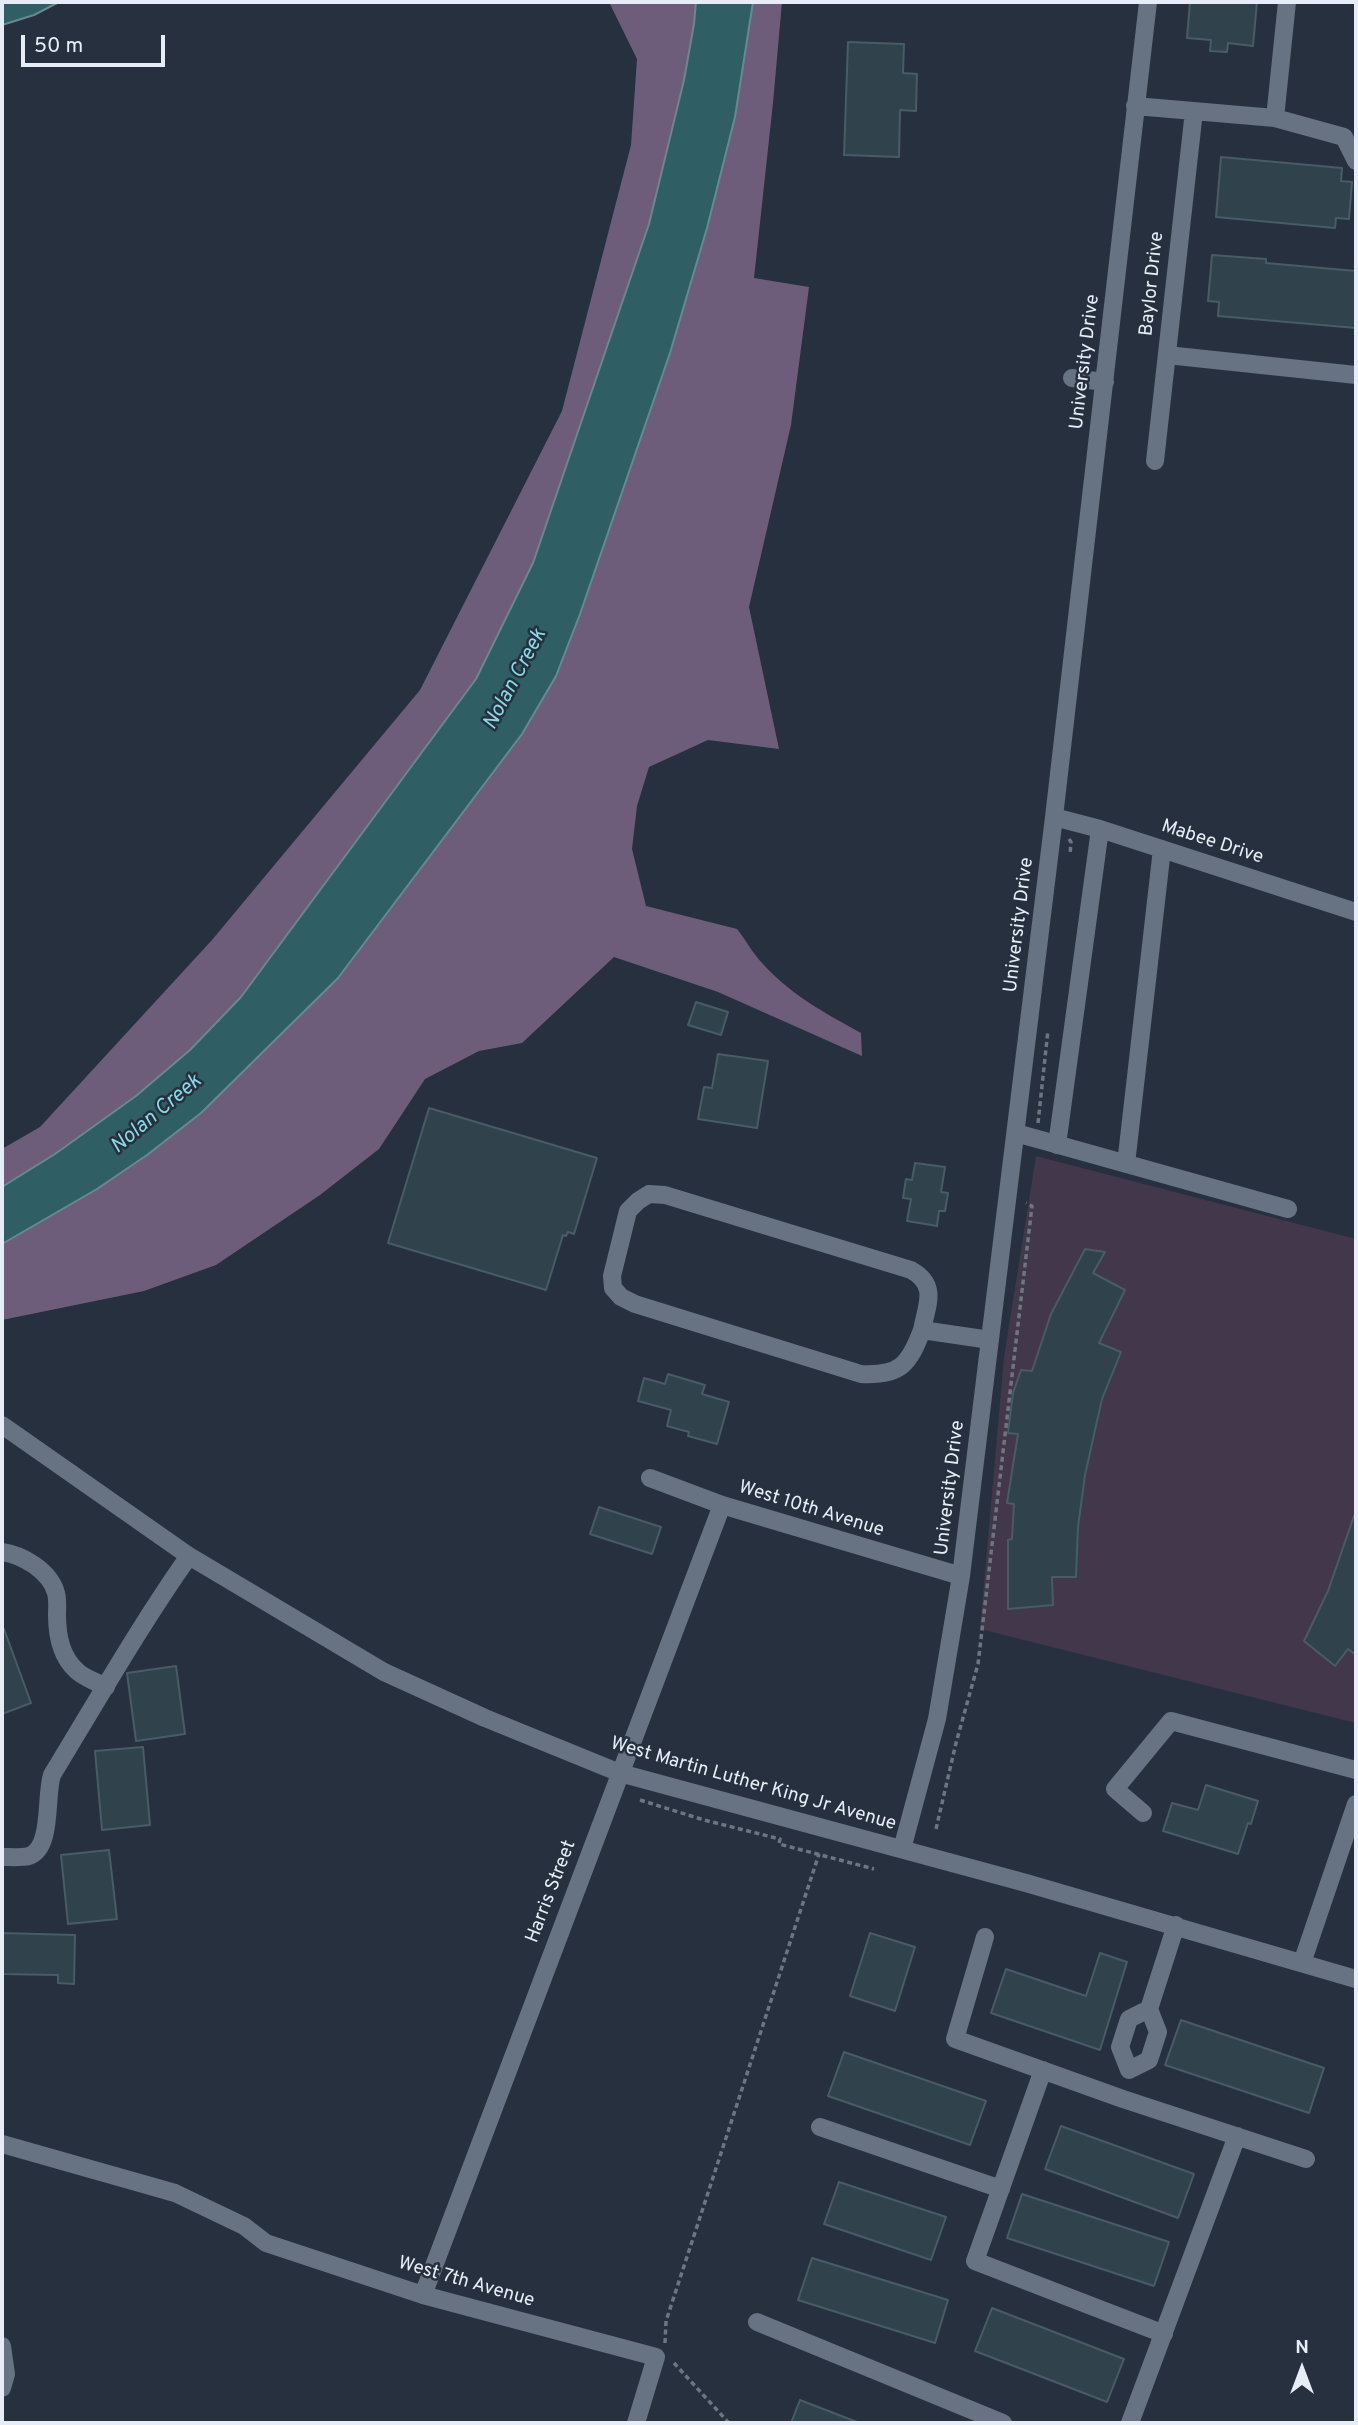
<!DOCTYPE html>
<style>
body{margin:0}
#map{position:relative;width:1358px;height:2425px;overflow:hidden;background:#26303e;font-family:Overpass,sans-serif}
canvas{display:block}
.frame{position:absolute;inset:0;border:4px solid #e7edf7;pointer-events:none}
.north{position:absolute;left:1267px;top:2334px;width:70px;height:70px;-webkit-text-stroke:5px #26303e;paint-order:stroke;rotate:0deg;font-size:19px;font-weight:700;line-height:28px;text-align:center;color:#e7edf7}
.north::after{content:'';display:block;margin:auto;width:24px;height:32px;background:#e7edf7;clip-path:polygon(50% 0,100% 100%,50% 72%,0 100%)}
.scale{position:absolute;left:21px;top:35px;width:144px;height:32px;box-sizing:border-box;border:4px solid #e7edf7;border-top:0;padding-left:9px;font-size:21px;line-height:24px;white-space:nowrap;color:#e7edf7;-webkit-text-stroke:5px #26303e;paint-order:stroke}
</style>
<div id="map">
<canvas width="1358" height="2425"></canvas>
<div class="frame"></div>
<div class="north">N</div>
<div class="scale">50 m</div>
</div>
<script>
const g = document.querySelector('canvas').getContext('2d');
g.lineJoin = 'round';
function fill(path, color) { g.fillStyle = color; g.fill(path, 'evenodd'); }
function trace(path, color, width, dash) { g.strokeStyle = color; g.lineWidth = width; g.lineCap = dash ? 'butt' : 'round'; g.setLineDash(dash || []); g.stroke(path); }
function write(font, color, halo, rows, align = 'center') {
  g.font = font + ' Overpass,sans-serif'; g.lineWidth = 5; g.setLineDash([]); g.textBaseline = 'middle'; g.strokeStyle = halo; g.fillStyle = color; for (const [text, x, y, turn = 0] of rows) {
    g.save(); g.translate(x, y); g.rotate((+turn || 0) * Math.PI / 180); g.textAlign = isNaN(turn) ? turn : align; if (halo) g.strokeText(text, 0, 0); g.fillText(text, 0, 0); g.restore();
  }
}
fill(new Path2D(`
 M 1036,1156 L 1356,1239 L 1356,1723 L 980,1629 L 1004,1357 Z`), '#42374b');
fill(new Path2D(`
 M 609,2 L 782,2 L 773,103 L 754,278 L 809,287 L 791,425 L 749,607 L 779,749 L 708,740 L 649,767 L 637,806 L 632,849 L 646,906 L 737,929 C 746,940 753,954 763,964 C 791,995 825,1013 861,1033 L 862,1056 L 718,992 L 614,957 L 522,1043 L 479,1051 L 425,1079 L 379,1149 L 320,1195 L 216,1265 L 144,1291 L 2,1320 L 2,1149 L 40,1127 L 212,940 L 420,690 L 562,411 L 631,145 L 637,59 Z`), '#6d5d7b');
const water = new Path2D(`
 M 2,2 L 59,2 L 34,15 L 2,25 Z
 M 696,2 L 753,2 L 735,117 L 707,228 L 670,353 L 580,614 L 556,676 L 522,734 L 338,978 L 201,1113 L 147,1155 L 97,1189 L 2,1244 L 2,1187 L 55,1154 L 136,1096 L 190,1050 L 241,997 L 476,679 L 533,563 L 649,224 L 684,80 L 694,24 Z`);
fill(water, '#305e65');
trace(water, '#678991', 2);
const building = new Path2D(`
 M 1190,2 L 1257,2 L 1253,46 L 1228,43 L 1227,52 L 1210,51 L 1211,40 L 1187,38 Z
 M 848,42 L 904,44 L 903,73 L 917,74 L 916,111 L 900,110 L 899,157 L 844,155 Z
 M 1221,157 L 1342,168 L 1341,181 L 1352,182 L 1349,219 L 1336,218 L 1335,228 L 1216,217 Z
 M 1212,255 L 1266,259 L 1266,263 L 1356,271 L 1356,328 L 1218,316 L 1219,302 L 1208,301 Z
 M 696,1002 L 728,1012 L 721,1035 L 688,1025 Z
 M 718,1054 L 768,1061 L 757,1128 L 698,1119 L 704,1087 L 712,1088 Z
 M 429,1108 L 597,1158 L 574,1234 L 568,1232 L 566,1236 L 563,1235 L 546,1290 L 388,1243 Z
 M 915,1163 L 945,1167 L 941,1192 L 948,1193 L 945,1211 L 939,1211 L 937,1226 L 907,1221 L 911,1199 L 903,1198 L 906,1179 L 912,1180 Z
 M 1085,1249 L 1105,1252 L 1093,1273 L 1125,1290 L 1099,1343 L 1121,1352 L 1102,1399 L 1085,1475 L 1078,1527 L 1076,1577 L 1052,1577 L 1053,1605 L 1008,1609 L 1008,1540 L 1012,1539 L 1014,1504 L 1007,1503 L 1018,1434 L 1008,1433 L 1013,1393 L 1021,1370 L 1032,1371 L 1051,1314 Z
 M 668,1374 L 705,1385 L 702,1394 L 729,1402 L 717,1444 L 688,1436 L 689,1432 L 667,1426 L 671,1410 L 638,1401 L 644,1378 L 665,1384 Z
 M 599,1507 L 661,1527 L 652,1554 L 590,1534 Z
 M 1354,1516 L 1356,1517 L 1356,1655 L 1348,1649 L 1335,1666 L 1304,1641 L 1328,1591 Z
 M 2,1629 L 4,1629 L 31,1703 L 2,1714 Z
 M 176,1666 L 185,1734 L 136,1741 L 127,1673 Z
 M 143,1747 L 150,1825 L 102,1830 L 95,1751 Z
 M 1206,1785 L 1258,1801 L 1251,1824 L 1248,1823 L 1238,1854 L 1163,1831 L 1172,1803 L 1198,1810 Z
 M 109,1850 L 117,1919 L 68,1924 L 61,1855 Z
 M 2,1933 L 75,1935 L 74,1984 L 58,1983 L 58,1975 L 2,1974 Z
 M 870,1933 L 915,1947 L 895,2011 L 850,1996 Z
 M 1100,1953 L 1127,1962 L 1100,2050 L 991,2013 L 1006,1969 L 1086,1996 Z
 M 1181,2020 L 1324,2068 L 1309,2113 L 1165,2065 Z
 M 844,2052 L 986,2101 L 970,2145 L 828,2096 Z
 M 1061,2126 L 1194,2174 L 1178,2218 L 1045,2169 Z
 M 839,2182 L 946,2217 L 931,2260 L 824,2224 Z
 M 1022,2194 L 1169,2242 L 1154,2286 L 1007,2238 Z
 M 812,2258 L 948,2300 L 935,2343 L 798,2300 Z
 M 992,2308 L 1124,2359 L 1107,2402 L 975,2351 Z
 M 800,2400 L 857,2422 L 857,2423 L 791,2423 Z`);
fill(building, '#30434d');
trace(building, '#485c66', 2);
trace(new Path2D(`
 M 1069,839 L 1071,842 L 1070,855
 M 1038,1123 L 1048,1030
 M 640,1800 L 704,1820 L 780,1839 L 779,1844 L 874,1869
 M 936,1829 L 956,1743 L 978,1664 L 1032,1206 L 1026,1203
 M 665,2343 L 666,2321 L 819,1854
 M 674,2363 L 729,2423`), '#6c7581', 3.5, [5, 3.5]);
trace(new Path2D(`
 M 1135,106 L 1275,118 L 1344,137 L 1356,161
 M 1275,118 L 1287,2
 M 1167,355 L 1356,375
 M 1072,378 L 1105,382
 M 1155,461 L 1194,111
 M 1054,817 L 1100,829 L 1356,912
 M 1016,1133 L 1288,1209
 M 1057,1145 L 1100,829
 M 1126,1164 L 1162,849
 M 922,1330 C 909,1365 900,1376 861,1374 L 635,1304 L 621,1297 L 613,1288 L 612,1276 L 628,1211 L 638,1201 L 649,1194 L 665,1195 L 911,1270 C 938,1285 927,1304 922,1330 L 990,1340
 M 2,1425 L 189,1556 L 384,1672 L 485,1718 L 620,1773 L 1026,1883 L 1356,1979
 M 650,1478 L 722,1505 L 961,1576
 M 2,1552 C 23,1555 50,1571 56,1593 C 58,1600 57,1609 57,1615 C 57,1635 61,1657 77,1671 C 84,1678 97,1682 106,1687
 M 1143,1813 L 1115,1789 L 1171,1721 L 1356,1770
 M 902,1849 L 937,1719 L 961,1576 L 1054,817 L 1148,2
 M 2,1857 C 10,1857 21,1858 29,1856 C 53,1848 45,1795 52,1775 C 97,1701 139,1627 189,1556
 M 985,1937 L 955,2039 L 1123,2099 L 1306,2159
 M 1302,1963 L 1356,1804
 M 1149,2009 L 1158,2032 L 1149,2060 L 1129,2070 L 1120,2047 L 1129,2019 Z
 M 1149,2009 L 1176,1925
 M 1043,2070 L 975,2261 L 1164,2334
 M 820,2127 L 1001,2189
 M 2,2144 L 175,2193 L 244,2226 L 266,2243 L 423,2295 L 656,2357 L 636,2423
 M 423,2295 L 722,1505
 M 757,2322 L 1003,2423
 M 2,2346 L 6,2374 L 2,2388
 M 1130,2423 L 1237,2136`), '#677282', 18);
write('19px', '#e7edf7', '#26303e', [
 ["Baylor Drive",1153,284,-84],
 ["University Drive",1086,362,-83],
 ["Mabee Drive",1212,843,18],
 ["University Drive",1020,925,-83],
 ["University Drive",951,1488,-83],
 ["West 10th Avenue",811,1510,17],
 ["West Martin Luther King Jr Avenue",753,1785,16],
 ["Harris Street",552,1892,-69],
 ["West 7th Avenue",466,2283,16]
]);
write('italic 21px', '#88dae6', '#26303e', [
 ["Nolan Creek",516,680,-62],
 ["Nolan Creek",157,1115,-40]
]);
</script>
